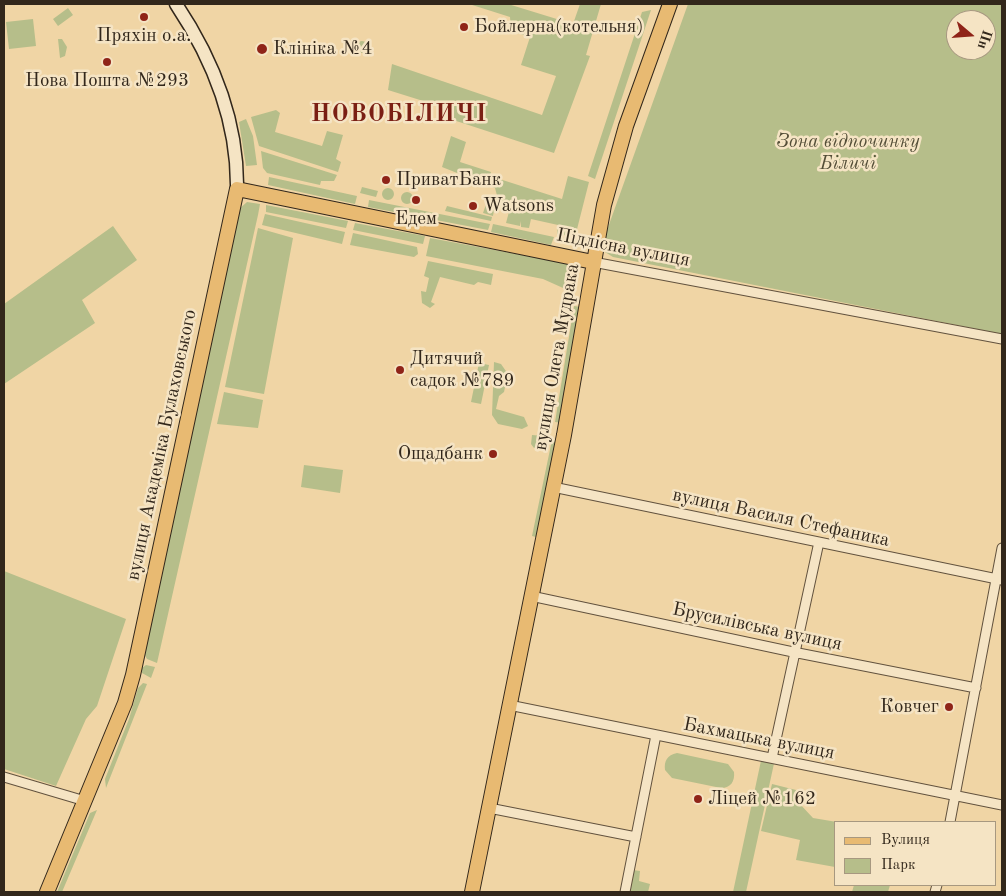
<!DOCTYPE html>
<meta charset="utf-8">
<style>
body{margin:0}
#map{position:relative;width:1006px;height:896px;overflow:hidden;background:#f0d5a5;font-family:"Old Standard TT",serif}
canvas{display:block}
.frame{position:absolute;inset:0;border:5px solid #32271b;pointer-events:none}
.legend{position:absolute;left:834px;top:821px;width:162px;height:65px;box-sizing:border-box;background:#f5e4c4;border:1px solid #a79880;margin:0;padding:6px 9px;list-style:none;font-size:15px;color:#32271b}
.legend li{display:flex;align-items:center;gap:10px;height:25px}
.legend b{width:25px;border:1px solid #a79880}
.north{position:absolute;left:946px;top:10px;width:50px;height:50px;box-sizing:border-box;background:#f5e4c4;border:1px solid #a79880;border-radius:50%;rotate:108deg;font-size:14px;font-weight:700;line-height:20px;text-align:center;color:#32271b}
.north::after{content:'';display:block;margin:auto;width:18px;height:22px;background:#8f2418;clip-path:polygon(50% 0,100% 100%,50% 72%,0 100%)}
</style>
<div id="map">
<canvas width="1006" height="896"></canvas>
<div class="frame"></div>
<ul class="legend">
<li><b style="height:6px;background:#e8ba72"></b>Вулиця</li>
<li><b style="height:14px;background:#b6be8a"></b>Парк</li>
</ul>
<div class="north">Пн</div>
</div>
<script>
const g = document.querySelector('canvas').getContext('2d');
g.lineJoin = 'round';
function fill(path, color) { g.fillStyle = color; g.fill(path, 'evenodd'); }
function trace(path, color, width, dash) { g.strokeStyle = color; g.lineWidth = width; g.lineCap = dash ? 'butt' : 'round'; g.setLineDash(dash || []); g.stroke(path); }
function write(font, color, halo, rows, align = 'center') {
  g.font = font + ' "Old Standard TT",serif'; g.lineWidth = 5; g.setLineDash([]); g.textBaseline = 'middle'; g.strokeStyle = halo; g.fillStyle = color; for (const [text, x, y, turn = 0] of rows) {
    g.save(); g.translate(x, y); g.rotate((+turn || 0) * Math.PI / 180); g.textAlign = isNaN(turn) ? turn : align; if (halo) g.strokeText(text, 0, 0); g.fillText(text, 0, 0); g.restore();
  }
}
fill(new Path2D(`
 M 469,4 L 508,4 L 573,24 L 580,4 L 601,4 L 586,55 L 590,56 L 554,153 L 441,116 L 436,105 L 388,90 L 392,64 L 542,115 L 556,76 L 521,65 L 530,37 L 511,31 L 510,17 Z
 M 688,4 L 1002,4 L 1002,334 L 613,257 L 605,252 L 606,233 ZM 956,20 L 986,20 L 986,50 L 956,50 Z
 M 68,8 L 73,15 L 58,26 L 53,19 Z
 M 651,10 L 595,179 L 588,176 L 642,12 Z
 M 33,19 L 36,46 L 9,49 L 6,22 Z
 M 58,39 L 62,39 L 67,47 L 65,56 L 60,58 Z
 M356 47a6 6 0 1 1 12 0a6 6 0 1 1-12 0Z
 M 276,110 L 280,113 L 275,132 L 322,146 L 327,131 L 343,135 L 336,159 L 341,162 L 338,172 L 259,146 L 251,117 Z
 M 246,119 L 253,136 L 257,165 L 246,166 L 239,122 Z
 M 451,136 L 466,142 L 460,162 L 491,172 L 490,176 L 562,199 L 568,176 L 589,182 L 575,237 L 557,234 L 558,225 L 531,219 L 529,228 L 521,227 L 521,221 L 520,226 L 506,223 L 510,208 L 506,201 L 499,203 L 495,188 L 442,167 Z
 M 261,151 L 337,175 L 334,181 L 321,181 L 320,185 L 267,173 L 263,168 Z
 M 269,177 L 357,196 L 355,204 L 268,185 Z
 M 362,187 L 378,191 L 376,197 L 360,193 Z
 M382 194a6 6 0 1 1 12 0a6 6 0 1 1-12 0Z
 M401 198a6 6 0 1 1 12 0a6 6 0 1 1-12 0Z
 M 489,196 L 496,199 L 493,216 L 483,213 Z
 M 369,200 L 490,224 L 488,230 L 368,207 Z
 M 247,202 L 260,204 L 258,215 L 157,663 L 147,659 L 144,654 L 239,209 Z
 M 266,205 L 348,221 L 346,228 L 266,212 Z
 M 447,206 L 492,217 L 491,221 L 445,211 Z
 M 265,214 L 345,232 L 342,244 L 262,225 Z
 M 355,223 L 425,236 L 423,244 L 353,230 Z
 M 493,224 L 554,237 L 551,245 L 491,232 Z
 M 113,226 L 137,260 L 82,300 L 95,323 L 4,384 L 4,304 Z
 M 258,228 L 293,238 L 264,394 L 225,387 Z
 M 353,233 L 417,247 L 418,254 L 414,257 L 350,245 Z
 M 430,238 L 570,264 L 574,275 L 572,292 L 543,279 L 426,256 Z
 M 428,261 L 493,274 L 491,285 L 478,282 L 474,285 L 440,277 L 431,302 L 435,304 L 430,308 L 422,303 L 421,291 L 426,292 L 429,278 L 424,276 Z
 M 574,306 L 581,307 L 562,423 L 555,422 Z
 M 494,362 L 501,364 L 508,374 L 504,392 L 499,396 L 496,409 L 524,417 L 528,426 L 522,429 L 498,424 L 492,415 Z
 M 479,363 L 489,365 L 481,404 L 471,402 Z
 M 224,392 L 263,400 L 258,428 L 217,424 Z
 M 532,435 L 544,436 L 542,444 L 534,448 L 531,444 Z
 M 552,440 L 559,441 L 540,538 L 532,536 Z
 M 304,465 L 343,470 L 340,493 L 301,487 Z
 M 4,571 L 126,619 L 97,706 L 86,719 L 56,786 L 4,769 Z
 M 146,665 L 155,667 L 151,678 L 142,673 L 142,668 Z
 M 143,683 L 147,684 L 106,788 L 105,779 L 129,719 L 138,688 Z
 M 677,753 L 728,764 L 734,772 C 735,781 731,788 721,788 L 672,778 L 665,770 C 664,761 667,755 677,753 Z
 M 762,756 L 775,759 L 746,892 L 733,892 Z
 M 772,784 L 796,790 L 796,797 L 799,803 L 813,818 L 837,822 L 835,822 L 835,867 L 796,860 L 800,840 L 761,831 Z
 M 97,810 L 62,892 L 57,892 L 90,813 Z
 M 633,870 L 640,871 L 639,881 L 650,884 L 648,892 L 628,892 Z
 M 854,885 L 890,885 L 888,892 L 852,892 Z`), '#b6be8a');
const street = new Path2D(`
 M 593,262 L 1002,339
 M 553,487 L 1002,580
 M 531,596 L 793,652 L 976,688
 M 509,705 L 1002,805
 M 772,758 L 819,542
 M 4,777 L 85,801
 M 489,808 L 636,837
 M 950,822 L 1002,548
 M 625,892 L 656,735
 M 935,892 L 937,885`);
const secondary = new Path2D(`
 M 176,4 C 212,58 238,122 237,189`);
const primary = new Path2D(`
 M 47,892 L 125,703 L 133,675 L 237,189 L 593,262
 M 472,892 L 564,435 L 604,205 L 626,126 L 670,4`);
trace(street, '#62523e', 11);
trace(secondary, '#32271b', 15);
trace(primary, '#32271b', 16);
trace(street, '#f5e4c4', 9);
trace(secondary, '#f5e4c4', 12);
trace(primary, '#e8ba72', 14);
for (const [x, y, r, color] of [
 [144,17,5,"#8f2418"],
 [464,27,5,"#8f2418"],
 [262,49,6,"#8f2418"],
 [107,62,5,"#8f2418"],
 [386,180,5,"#8f2418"],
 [416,200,5,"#8f2418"],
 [473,206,5,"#8f2418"],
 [400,370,5,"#8f2418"],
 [493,454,5,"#8f2418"],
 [949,707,5,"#8f2418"],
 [698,799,5,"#8f2418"]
]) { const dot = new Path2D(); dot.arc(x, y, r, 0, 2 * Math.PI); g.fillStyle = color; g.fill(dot); trace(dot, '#f5e4c4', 2); }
write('19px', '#32271b', '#f5e4c4', [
 ["Бойлерна(котельня)",474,27],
 ["Пряхін о.а.",144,36,"center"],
 ["Клініка №4",273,49],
 ["Нова Пошта №293",107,81,"center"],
 ["ПриватБанк",396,180],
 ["Watsons",483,206],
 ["Едем",416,219,"center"],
 ["Дитячий",410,359],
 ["садок №789",410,381],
 ["Ощадбанк",483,454,"right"],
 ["Ковчег",939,707,"right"],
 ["Ліцей №162",708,799]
], 'left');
write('italic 19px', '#534d37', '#f5e4c4', [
 ["Зона відпочинку",848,142],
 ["Біличі",848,164]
]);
write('19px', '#32271b', '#f5e4c4', [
 ["Підлісна вулиця",623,248,11],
 ["вулиця Олега Мудрака",557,357,-80],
 ["вулиця Академіка Булаховського",162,445,-78],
 ["вулиця Василя Стефаника",781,518,12],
 ["Брусилівська вулиця",757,627,12],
 ["Бахмацька вулиця",759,739,11]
]);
g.letterSpacing = '1px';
write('bold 24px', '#7a1f14', '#f5e4c4', [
 ["НОВОБІЛИЧІ",399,115]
]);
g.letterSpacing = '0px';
</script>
